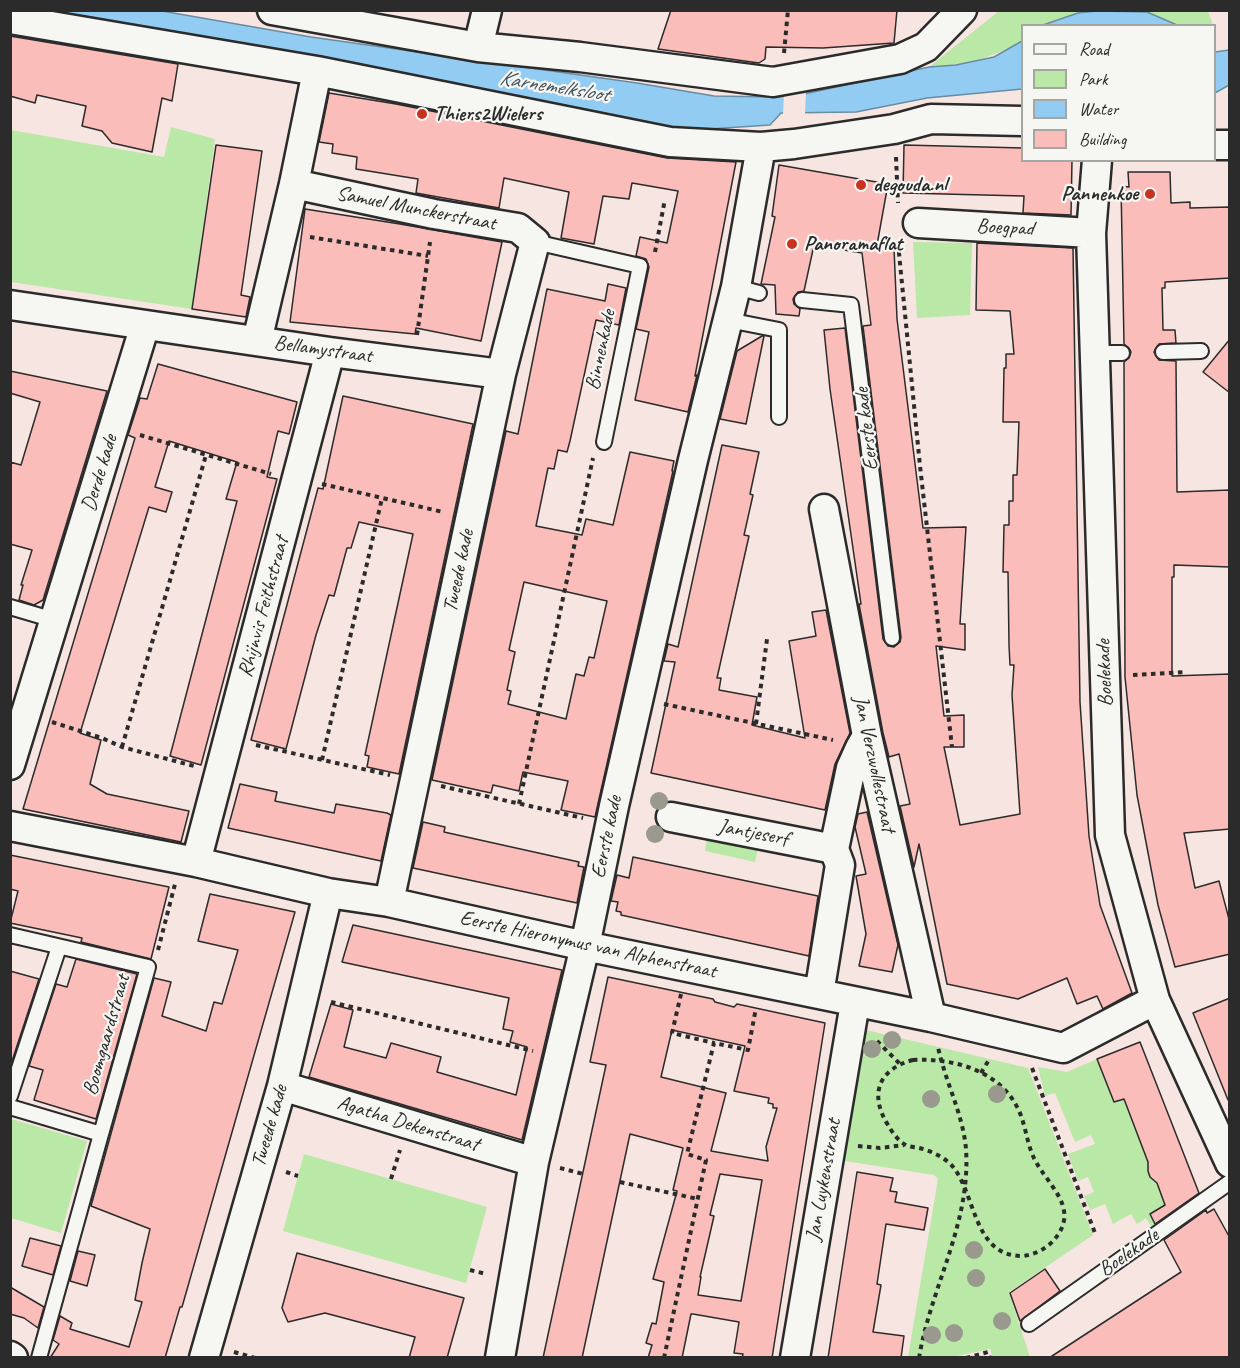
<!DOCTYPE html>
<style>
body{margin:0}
#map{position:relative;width:1240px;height:1368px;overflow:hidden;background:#f7e5e1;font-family:Caveat,sans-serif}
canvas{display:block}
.frame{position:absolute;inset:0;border:12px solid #2b2b2b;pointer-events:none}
.legend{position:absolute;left:1021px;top:24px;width:195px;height:138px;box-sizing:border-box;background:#f6f6f2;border:2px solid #a5a5a2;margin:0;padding:8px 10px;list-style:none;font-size:18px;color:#2b2b2b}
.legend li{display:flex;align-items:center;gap:12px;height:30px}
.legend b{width:30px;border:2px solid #a5a5a2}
</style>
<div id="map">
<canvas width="1240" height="1368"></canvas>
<div class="frame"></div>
<ul class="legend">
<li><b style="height:8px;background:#f6f6f2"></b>Road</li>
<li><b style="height:16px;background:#b9e8a7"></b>Park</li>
<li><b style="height:16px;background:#93ccf2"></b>Water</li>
<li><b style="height:16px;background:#fabdba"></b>Building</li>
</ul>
</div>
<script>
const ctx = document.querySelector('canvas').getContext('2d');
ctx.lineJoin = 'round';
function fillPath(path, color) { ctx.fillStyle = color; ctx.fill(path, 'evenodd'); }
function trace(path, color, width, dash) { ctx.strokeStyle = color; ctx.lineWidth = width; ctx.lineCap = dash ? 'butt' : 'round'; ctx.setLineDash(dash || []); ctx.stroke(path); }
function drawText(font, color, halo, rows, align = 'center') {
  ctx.font = font + ' Caveat,sans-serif'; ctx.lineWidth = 4.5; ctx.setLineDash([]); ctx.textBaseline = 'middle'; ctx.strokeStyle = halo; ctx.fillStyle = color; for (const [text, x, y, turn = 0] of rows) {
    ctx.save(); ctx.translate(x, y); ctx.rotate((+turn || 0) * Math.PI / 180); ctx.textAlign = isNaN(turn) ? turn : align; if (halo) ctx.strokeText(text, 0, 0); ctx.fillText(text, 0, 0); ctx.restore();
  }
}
fillPath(new Path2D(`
 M999 11H1097L1078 13 1043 25 1022 26V41C988 59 968 65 929 67Z
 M1139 11H1208L1213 25H1177Z
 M171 127 215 139 192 309 11 282V130L164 157Z
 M913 242 972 243 970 315 917 318Z
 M707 837 758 849 755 862 705 851Z
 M866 1030 1028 1068 1093 1235 1009 1292 1030 1357H993L990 1349 952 1357H908L938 1179 934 1175 845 1161Z
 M1097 1059 1114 1102 1124 1099 1150 1164 1148 1171 1150 1177 1156 1181 1166 1204 1199 1192 1200 1195 1152 1228 1146 1218 1137 1224 1131 1214 1113 1224 1105 1204 1090 1210 1084 1196 1094 1192 1088 1177 1078 1181 1068 1154 1095 1144 1091 1135 1075 1142 1055 1093 1045 1096 1038 1067 1067 1072Z
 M11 1119 87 1141 61 1233 11 1218Z
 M304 1154 487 1207 466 1283 283 1231Z`), '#b9e8a7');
const water = new Path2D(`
 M20 11H162L311 37 637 83 714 96 774 97 804 94 929 67 956 65 994 57 1022 41V89L927 98 856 112 781 113 770 125 694 130 672 128 319 61Z
 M1097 11 1147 12 1177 25H1043L1078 13Z
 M1229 50V85L1215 93V52Z`);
fillPath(water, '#93ccf2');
trace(water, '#698ca2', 1.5);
fillPath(new Path2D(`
 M806 91 805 115 783 114 784 93Z`), '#f7e5e1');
const building = new Path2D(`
 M671 10H897L894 43 823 48 766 47 765 59 759 63 658 49Z
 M10 36 178 64 172 101 162 98 152 152 112 143 102 131 82 126 86 106 37 95 35 103 10 96Z
 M329 93 396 104 667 158 736 162 695 376 697 375 688 412 635 400 649 332 636 329 649 267 646 259 636 256 640 237 667 243 678 191 632 183 629 199 603 196 594 244 561 238 569 192 504 178 499 208 416 193 418 179 356 169 357 157 332 153 333 144 319 142Z
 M216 145 262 151 241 295 250 297 246 317 192 309Z
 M904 145 1023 148V160H1072L1071 215 1023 213 1024 196 903 193Z
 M779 165 888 184 877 245 894 248 897 319 923 528 966 527 960 624H965V650L936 646 944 716 964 715V747H944L960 825 1020 814 1012 695 1014 665H1010L1009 645 1008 572H1003L1004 525H1009V501H1013V475H1017L1019 422H1003L1004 368H1006V354H1014L1010 311 976 310 977 243 1073 248 1080 702 1089 836 1100 905 1132 993 1103 1009 1097 996 1077 1004 1067 978 1018 999 947 984 919 844 914 867 900 806 910 804 899 754 889 757 883 733 859 604H861L830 389 824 330 845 328 883 639 888 646 894 647 900 642 901 637 863 326 871 325 862 253 814 245 804 291 798 292 793 299 794 304 800 309 799 316 776 314 775 285 761 284 775 217 772 216Z
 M1128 172H1170L1171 203 1190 202V208L1230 207V278L1165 282V288H1162L1163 330H1175L1176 343 1159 344 1154 352 1159 360 1176 361 1177 492 1230 490V567L1174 565V577H1172V676L1230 674V829L1184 833 1195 888 1219 881 1230 923V954L1175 967 1158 905 1137 795 1125 677 1124 362 1129 358 1131 352 1129 348 1124 344 1121 186 1129 187Z
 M305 209 400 224 502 242 481 341 416 328 415 334 290 322Z
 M608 284 626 288 619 325 596 320 570 441 567 452 558 450 554 469 548 468 536 526 582 535 586 519 613 525 630 452 674 461 672 471H673L595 817 561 810 568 781 523 772 519 791 493 785 491 793 432 780 506 431 518 434 547 289 605 301ZM524 582 607 601 594 658 589 657 584 676 576 674 566 719 508 704 511 691 507 690 515 652 509 650Z
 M762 336H764L746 424 720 419 737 351Z
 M1230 339V393L1203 372Z
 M158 364 297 402 289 434 278 431 267 477 277 479 201 765 170 756 237 501 226 499 237 462 169 441 155 487 172 492 166 512 149 507 80 733 101 740 90 784 107 794 189 811 181 842 23 809 135 438 128 435 140 398 147 399Z
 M10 371 107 391 43 600 34 605 19 600 23 585H21L32 550 10 544V462L21 465 40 402 10 393Z
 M343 396 473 424 399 774 367 767 369 756 365 755 413 534 359 522 351 548H347L334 596 329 595 316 635 286 749 251 740 318 488 323 489Z
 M722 445 759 452 750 494 753 495 744 535 749 536 717 678H721L719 690 757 697 752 725 805 738 789 641 816 636 812 612 826 610 850 733 835 764 825 810 651 773 675 662 664 661 668 644 678 647Z
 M240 784 277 792 275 801 334 813 336 804 387 813 391 815 381 861 228 828Z
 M867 812 898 945 892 972 859 966 866 934 856 876 866 874 855 827 858 814Z
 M423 822 445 827 444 832 579 862 578 866 584 867 577 903 413 868Z
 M10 855 169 887 151 959 81 942 82 938 10 923 18 891 10 889Z
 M633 857 818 896 809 956 621 915V912L616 911 618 902 611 901 617 875 629 878Z
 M210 894 295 912 182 1307H180L165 1358H50L59 1344 53 1340 60 1316 72 1323 70 1329 129 1347 142 1302 135 1300 142 1263 150 1229 91 1206 154 978 171 982 162 1016 206 1031 214 1002 222 1004 238 950 198 941Z
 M353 925 562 970 522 1140 309 1077 331 1004 353 1010 344 1047 386 1058 391 1043 441 1057 437 1072 516 1095 527 1047 510 1042 513 1031 503 1029 509 998 342 962Z
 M76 959 137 974 96 1119 34 1100 43 1070 29 1066 56 984 67 987Z
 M10 971 39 979 12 1061 10 1060Z
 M608 977 713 999 715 1002 734 1007 737 1004 825 1023 772 1358H742L743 1354 734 1353 739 1322 693 1314H691L682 1358H648L652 1345 646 1343 652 1323 656 1324 664 1282 653 1279 677 1191 673 1190 683 1148 630 1134 582 1358H543L606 1065 590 1062ZM672 1030 745 1046 734 1091 769 1098 768 1103 773 1104V1108H777L766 1147 768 1161 711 1151 726 1093 661 1077ZM720 1174 762 1180 741 1301 698 1295 701 1277H700L714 1216 710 1215Z
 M1230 998V1100H1228L1193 1013Z
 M1140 1042 1199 1193 1155 1224 1150 1214 1165 1205 1157 1183 1150 1177 1148 1171V1162L1124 1099 1114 1102 1097 1059Z
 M857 1172 893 1178 890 1191 897 1192 895 1202 928 1208 924 1230 886 1224 877 1284 881 1285 873 1332 904 1336 901 1358H828Z
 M1214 1209 1230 1238V1358H1049L1181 1272 1164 1240 1206 1210 1207 1213Z
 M30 1238 61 1246 53 1275 22 1266Z
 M78 1251 95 1255 87 1286 70 1281Z
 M297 1253 464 1298 447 1358H409L415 1337 325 1313 288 1322 282 1308Z
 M1045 1269 1060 1291 1020 1321 1010 1293Z
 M10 1287 44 1307 38 1328 24 1318 10 1314Z`);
fillPath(building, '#fabdba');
trace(building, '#2b2b2b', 1.5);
const lane = new Path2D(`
 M535 242 640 266 604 442
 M736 287 759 293
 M802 300 851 305 892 638
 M728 320 779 330V417
 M1163 352 1201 351
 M1095 353H1122
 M10 607 54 620
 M10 935 148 967 101 1134 10 1107
 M10 1096 59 947
 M1029 1324 1230 1182
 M39 1358 101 1134`);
const street = new Path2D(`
 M272 10 478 47 580 57 773 82 900 59 926 47 962 10
 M10 19 317 71 670 142 761 147 794 144 894 129 931 119 1022 121
 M478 47 487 10
 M1214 145H1230
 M1097 160 1091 233 1110 835 1155 1000 1230 1163
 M294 184 434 214 518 228 535 242 501 374 389 902
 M918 223 1091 233
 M10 305 330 352 501 374
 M257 341 294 184 317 71
 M824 509 867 736 931 1017
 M10 765 145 325
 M671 817 834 849
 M10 826 196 862 328 893 389 902 585 946 931 1017 1063 1048 1155 1000
 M196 862 330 352
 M819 994 840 865 834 849 851 768 860 748 867 736
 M282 1086 534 1162
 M10 1356 13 1358
 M204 1358 282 1086 328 893
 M500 1358 534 1162 585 946 614 806 693 460 736 287 761 147
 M795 1358 855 1003`);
trace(lane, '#2b2b2b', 18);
trace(street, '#2b2b2b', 33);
trace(new Path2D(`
 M784 53 788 10
 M896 157 898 203
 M310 237 428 256
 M898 243 920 466 952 747
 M655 252 665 199
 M417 335 430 242
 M140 435 271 474
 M322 484 443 512
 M1133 675 1186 672
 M664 704 833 740
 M52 722 102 738 122 747 194 766
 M756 724 767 639
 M256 745 390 775
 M122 747 206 455
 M322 760 382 498
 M441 786 583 818
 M519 804 593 458
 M158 950 175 884
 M681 994 672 1033 714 1043
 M331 1002 533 1051
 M877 1041 900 1064
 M913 1060C951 1058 996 1069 1016 1105 1025 1120 1026 1140 1033 1156 1046 1185 1082 1207 1054 1240 1046 1249 1034 1255 1022 1256 974 1256 976 1197 954 1168 946 1158 932 1151 919 1148 915 1147 910 1147 906 1145 899 1142 892 1132 888 1125 869 1095 878 1069 913 1060Z
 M1032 1068 1095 1233
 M981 1073 990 1058
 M858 1146 880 1148 904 1145
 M560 1168 583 1174
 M286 1172 298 1176
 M391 1179 400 1150
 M620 1182 698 1199
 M470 1270 486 1274
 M234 1352 255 1358
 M664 1358 706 1160 687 1154 714 1043 748 1050 756 1008
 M919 1358C931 1286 971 1224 966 1149 963 1114 945 1081 938 1047
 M966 1358 988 1352 990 1358`), '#2b2b2b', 4, [4.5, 4.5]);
trace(lane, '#f6f6f2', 14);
trace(street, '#f6f6f2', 28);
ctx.fillStyle = '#9a998e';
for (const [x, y] of [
 [659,801],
 [655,834],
 [892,1040],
 [872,1049],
 [997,1094],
 [931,1099],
 [974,1250],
 [976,1278],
 [1002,1321],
 [954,1333],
 [932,1335]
]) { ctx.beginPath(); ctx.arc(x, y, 9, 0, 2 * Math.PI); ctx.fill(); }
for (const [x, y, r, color] of [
 [422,114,6,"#c8321e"],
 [861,185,6,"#c8321e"],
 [1150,194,6,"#c8321e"],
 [792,244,6,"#c8321e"]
]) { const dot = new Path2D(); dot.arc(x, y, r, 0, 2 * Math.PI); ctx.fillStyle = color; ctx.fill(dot); trace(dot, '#f6f6f2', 2); }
drawText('bold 21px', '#2b2b2b', '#f6f6f2', [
 ["Thiers2Wielers",434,114],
 ["degouda.nl",873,185],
 ["Pannenkoe",1138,194,"right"],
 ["Panoramaflat",804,244]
], 'left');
drawText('21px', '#2b2b2b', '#f6f6f2', [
 ["Samuel Munckerstraat",416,209,11],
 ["Boegpad",1005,228,3],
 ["Bellamystraat",323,350,8],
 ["Binnenkade",601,350,-78],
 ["Eerste kade",867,429,-97],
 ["Derde kade",100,473,-73],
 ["Tweede kade",459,571,-78],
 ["Rhijnvis Feithstraat",264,607,-75],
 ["Boelekade",1105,673,-92],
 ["Jan Verzwollestraat",874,764,78],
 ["Jantjeserf",753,833,11],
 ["Eerste kade",607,837,-78],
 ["Eerste Hieronymus van Alphenstraat",588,945,12],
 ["Boomgaardstraat",107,1035,-74],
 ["Agatha Dekenstraat",408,1124,17],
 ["Tweede kade",270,1126,-74],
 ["Jan Luykenstraat",824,1180,-80],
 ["Boelekade",1129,1253,-35]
]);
drawText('italic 22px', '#45535d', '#f6f6f2', [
 ["Karnemelksloot",554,87,9]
]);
</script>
